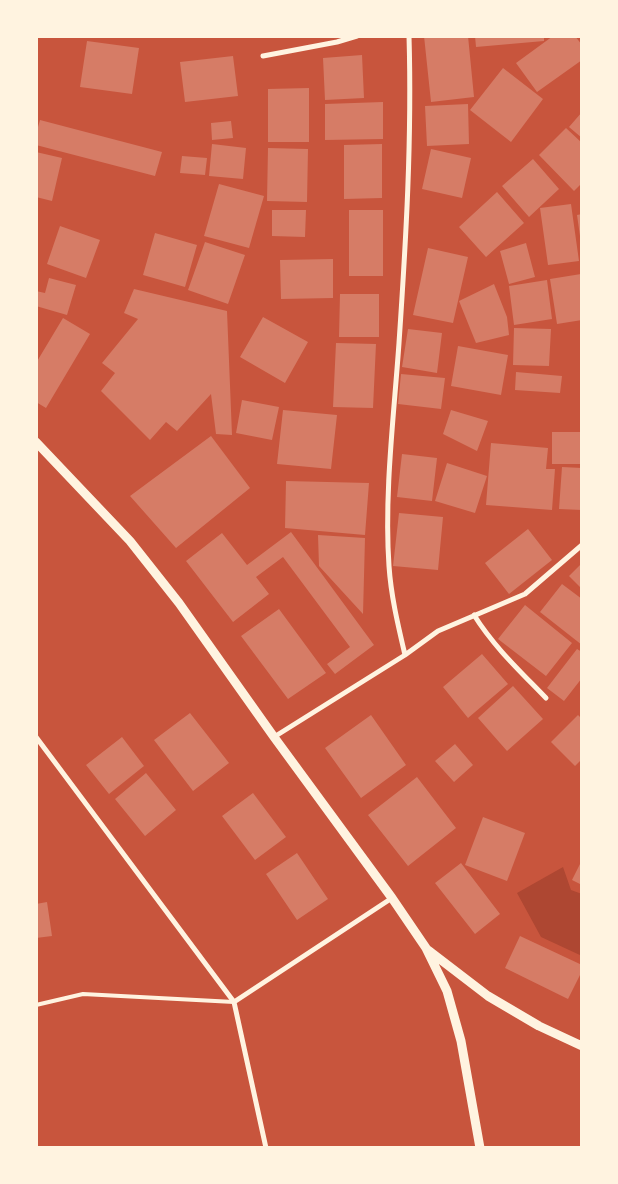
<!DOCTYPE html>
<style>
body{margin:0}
#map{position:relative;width:618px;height:1184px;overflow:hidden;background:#c8553d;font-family:"Exo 2",sans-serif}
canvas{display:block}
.frame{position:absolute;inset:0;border:38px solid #fff3e0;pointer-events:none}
</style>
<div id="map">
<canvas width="618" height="1184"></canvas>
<div class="frame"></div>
</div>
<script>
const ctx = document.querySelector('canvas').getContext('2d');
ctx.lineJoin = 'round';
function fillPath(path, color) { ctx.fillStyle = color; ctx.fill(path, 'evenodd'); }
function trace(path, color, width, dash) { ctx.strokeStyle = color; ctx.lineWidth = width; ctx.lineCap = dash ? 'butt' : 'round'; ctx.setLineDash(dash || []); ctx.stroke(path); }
fillPath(new Path2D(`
 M563 867 571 890 582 894V956L541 937 517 893Z`), '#ae4732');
fillPath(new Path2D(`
 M424 36H468L474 97 431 102Z
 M475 36H544V41L476 47Z
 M553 36H575L582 45V60L537 92 516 63Z
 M87 41 139 48 132 94 80 87Z
 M362 55 364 98 325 100 323 58Z
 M233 56 238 96 185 102 180 62Z
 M503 68 543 99 511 142 470 110Z
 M309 88V142H268V89Z
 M383 102V139L325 140V104Z
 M468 104 469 144 427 146 425 106Z
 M582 112V138L569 127Z
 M40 120 162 152 155 176 36 145V134Z
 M231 121 233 138 212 140 211 123Z
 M566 128 582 143V183L574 191 539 155Z
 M212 144 246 148 243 179 209 176Z
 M382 144V198L344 199V145Z
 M268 148 308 149 307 202 267 201Z
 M431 149 471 158 462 198 422 189Z
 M36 152 62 158 52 201 36 197Z
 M182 156 207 158 205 175 180 173Z
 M533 159 559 189 529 217 502 186Z
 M219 184 264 196 249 248 204 236Z
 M497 192 524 223 486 257 459 227Z
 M571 204 579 261 548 265 540 208Z
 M272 210H306L305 237 272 236Z
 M349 210H383V276H349Z
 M582 214V243H581L577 215Z
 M60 226 100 240 86 278 47 264Z
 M155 233 197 245 185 287 143 275Z
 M205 242 245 255 228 304 188 290Z
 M526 243 535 277 509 284 500 251Z
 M428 248 468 257 453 323 413 315Z
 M333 259V298L281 299 280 260Z
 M581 274 582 320 557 324 550 279Z
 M49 278 76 285 67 315 36 306V291L45 293Z
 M547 280 552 319 514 325 509 286Z
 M494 284 507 317 509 335 476 343 459 301Z
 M134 289 227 311 232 435 216 434 211 394 177 431 166 422 150 440 101 391 115 373 102 363 138 319 124 313Z
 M340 294H379V337H339Z
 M263 317 308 342 285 383 240 357Z
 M63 318 90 334 46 408 36 402V363Z
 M514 328 551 329 549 366 513 365Z
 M408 329 442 333 437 373 402 367Z
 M336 343 376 344 373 408 333 407Z
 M458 346 508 355 501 395 451 386Z
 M516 372 562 376 560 393 515 390Z
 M401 374 445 378 441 409 398 404Z
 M242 400 279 407 272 440 236 433Z
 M283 410 337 415 331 469 277 464Z
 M451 410 488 421 477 451 443 434Z
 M552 432H582V464H552Z
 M211 436 250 488 176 548 130 496Z
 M491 443 548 448 546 469H555L552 510 486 505Z
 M402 454 437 458 432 501 397 497Z
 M447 463 487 476 475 513 435 501Z
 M562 467 582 468V510L559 509Z
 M286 481 369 483 365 535 285 528Z
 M399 513 443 517 438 570 393 566Z
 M528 529 552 560 509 594 485 563Z
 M291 532 374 645 335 674 327 664 350 647 283 557 256 577 269 594 233 622 186 561 222 533 247 565Z
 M318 535 365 538 363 614 319 566Z
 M582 563V589L569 576Z
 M562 584 582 599V645L540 612Z
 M525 605 572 643 546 676 498 639Z
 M279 609 326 673 288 699 241 636Z
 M577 649 582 652V678L564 701 547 688Z
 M482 654 508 684 468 718 443 687Z
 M513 686 543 719 507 751 478 718Z
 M190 713 229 763 193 791 154 740Z
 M371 715 406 765 361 798 325 748Z
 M578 715 582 719V759L575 766 551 742Z
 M122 737 144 766 109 794 86 765Z
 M455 744 473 765 454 782 435 761Z
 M146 773 176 810 145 836 115 799Z
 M417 777 456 828 408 866 368 815Z
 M253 793 286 837 255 860 222 816Z
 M483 817 525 833 507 881 465 865Z
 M297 853 328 899 297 920 266 874Z
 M582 860V885L572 880Z
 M461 863 500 914 475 934 435 883Z
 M47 902 52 936 36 938V904Z
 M520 936 582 965V971L568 999 505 968Z`), '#d67c66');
trace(new Path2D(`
 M36 1005 83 994 234 1002`), '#fff3e0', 4);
trace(new Path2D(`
 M263 56 337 42 357 36
 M474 615C494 647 520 671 546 698
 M405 655 438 631 525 594 582 545
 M36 737 234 1002 266 1148
 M274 737 405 655C398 625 391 596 389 566 384 494 394 415 399 343 406 240 412 139 409 36
 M234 1002 392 898`), '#fff3e0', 5);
trace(new Path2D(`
 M36 442 130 541 179 603 274 737 392 898 426 948 447 991 461 1041 480 1148
 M428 950 488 996 539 1026 582 1046`), '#fff3e0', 9);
</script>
